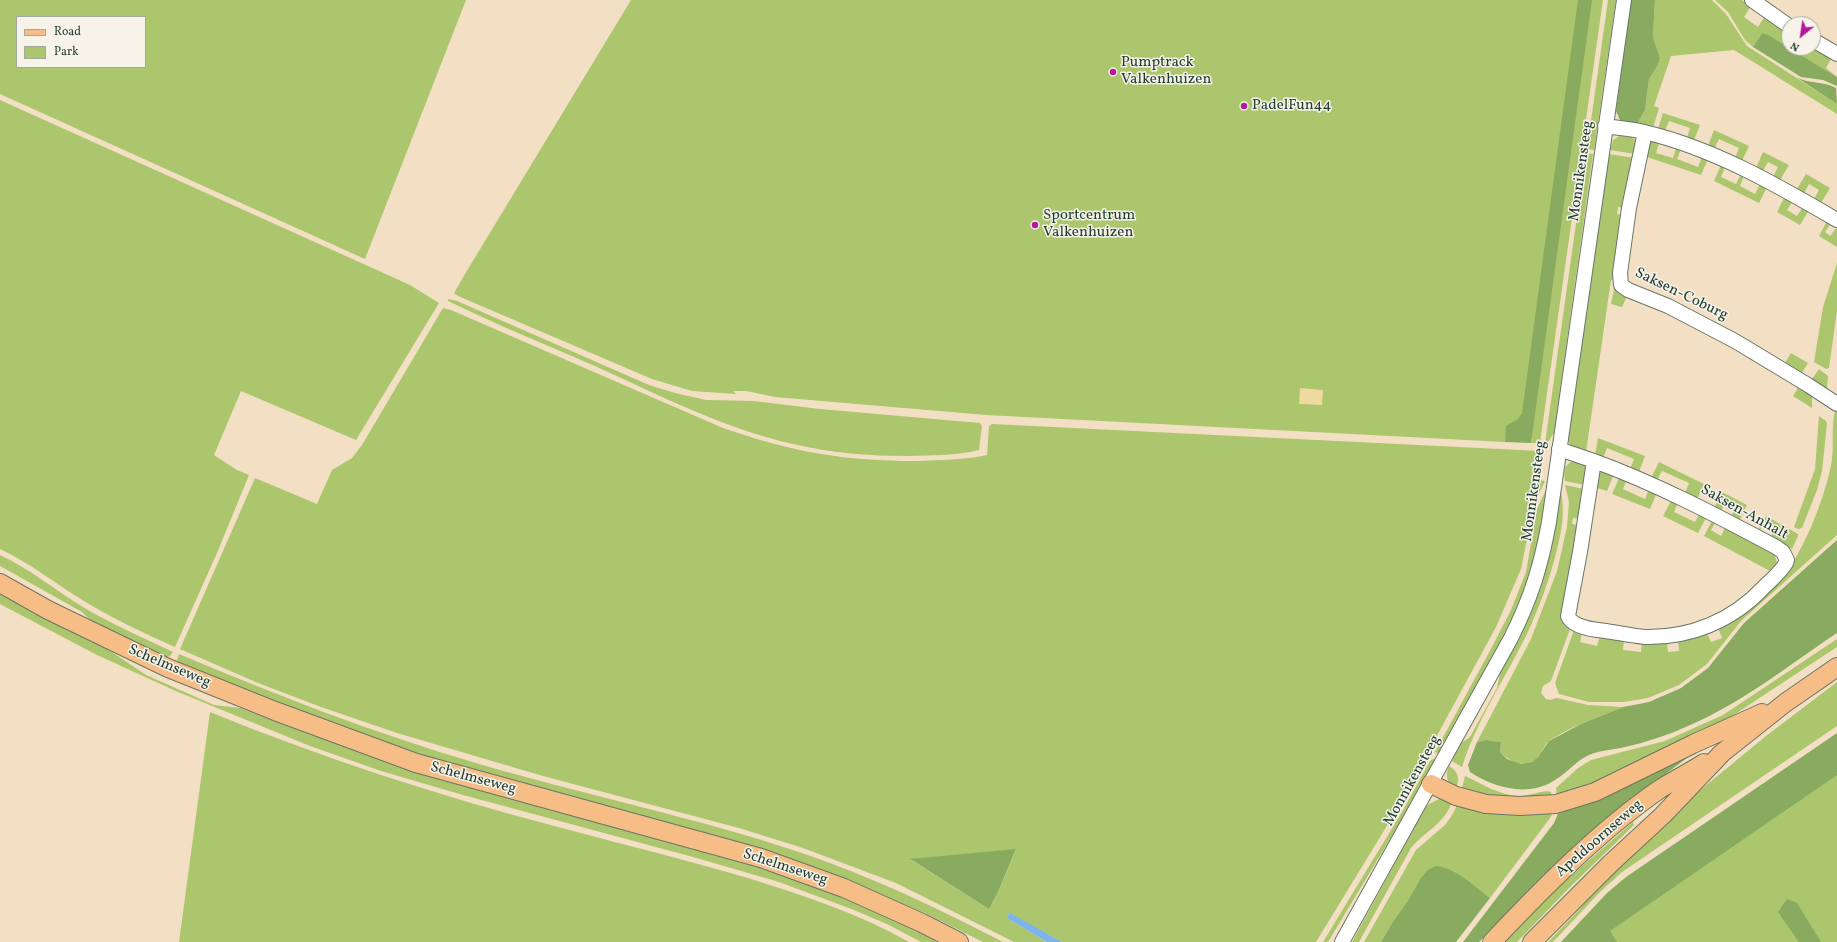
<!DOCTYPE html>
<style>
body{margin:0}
#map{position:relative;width:1837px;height:942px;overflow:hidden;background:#f3e0c4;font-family:Vollkorn,serif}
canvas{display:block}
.legend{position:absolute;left:16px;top:16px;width:130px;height:52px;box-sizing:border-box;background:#f7f3e8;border:1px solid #a1aaa0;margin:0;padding:5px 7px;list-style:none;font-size:12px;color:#1f3d34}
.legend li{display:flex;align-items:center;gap:8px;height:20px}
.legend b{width:20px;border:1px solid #a1aaa0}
.north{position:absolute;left:1781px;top:16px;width:40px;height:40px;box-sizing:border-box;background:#f7f3e8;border:1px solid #a1aaa0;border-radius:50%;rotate:210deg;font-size:11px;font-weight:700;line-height:16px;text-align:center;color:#1f3d34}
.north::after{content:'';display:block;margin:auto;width:14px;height:18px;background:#b5179e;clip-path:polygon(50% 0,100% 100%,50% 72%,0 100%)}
</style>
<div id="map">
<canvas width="1837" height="942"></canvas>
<ul class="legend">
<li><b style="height:5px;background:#f6be86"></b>Road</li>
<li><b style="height:11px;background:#abc66c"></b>Park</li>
</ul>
<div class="north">N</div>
</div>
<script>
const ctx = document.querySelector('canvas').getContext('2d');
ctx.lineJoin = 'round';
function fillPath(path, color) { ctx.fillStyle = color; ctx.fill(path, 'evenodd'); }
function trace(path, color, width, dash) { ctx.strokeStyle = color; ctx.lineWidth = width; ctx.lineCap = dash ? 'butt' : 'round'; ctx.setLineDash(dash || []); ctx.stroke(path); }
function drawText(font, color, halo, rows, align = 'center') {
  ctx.font = font + ' Vollkorn,serif'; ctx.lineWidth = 3; ctx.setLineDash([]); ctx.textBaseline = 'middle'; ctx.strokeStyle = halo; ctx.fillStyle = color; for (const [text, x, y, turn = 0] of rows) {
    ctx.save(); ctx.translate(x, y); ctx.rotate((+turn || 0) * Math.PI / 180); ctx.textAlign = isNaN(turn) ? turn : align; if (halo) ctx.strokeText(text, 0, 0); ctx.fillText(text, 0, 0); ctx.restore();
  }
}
fillPath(new Path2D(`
 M0 0H466L365 259 0 94ZM17 17H145V67H17Z
 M631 0H1603L1540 443H1531L1532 439 1506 437 1505 442 986 415 775 397 746 391H733L736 394 692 391 652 379 458 296 454 293 465 274Z
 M1608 0H1616L1594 150 1587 149Z
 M1655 0H1712L1726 14 1747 46 1837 104V114L1734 50 1671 56 1654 106 1659 108 1653 128 1637 124 1645 110 1649 79 1658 65 1660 58 1653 37Z
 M1715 0H1742L1751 6 1744 17 1758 27 1765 16 1789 31V35L1784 43 1789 48 1762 33 1753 47 1745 40 1728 12Z
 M1789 48 1799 53 1802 48H1813L1832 57 1826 68 1837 77Z
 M0 100 410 285 439 303 356 440 241 391 214 455 237 470 249 475 217 553 175 647C144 633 113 619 84 601 56 584 30 563 0 549Z
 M1663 113 1700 125 1694 140 1687 138 1690 128 1669 121 1665 131 1658 129Z
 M1714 130 1749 146 1742 161 1735 158 1739 148 1719 139 1714 149 1708 146Z
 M1621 135C1636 136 1638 141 1635 154L1610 150 1613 140Z
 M1653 141 1659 143 1656 153 1673 158 1676 148 1681 149 1677 159 1698 167 1702 157 1708 159 1701 175 1644 156 1648 144Z
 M1763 152 1789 165 1780 180 1773 177 1778 167 1768 162 1763 171 1756 168Z
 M1586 153 1593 154 1554 433 1548 442 1545 443Z
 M1609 154 1634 158 1624 208 1618 207 1617 214 1623 215 1615 279 1611 280 1586 452 1571 446 1568 441Z
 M1721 165 1725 167 1721 177 1736 184 1741 174 1744 176 1740 186 1755 194 1760 184 1767 187 1759 203 1714 181Z
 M1806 174 1830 188 1821 203 1814 199 1819 190 1809 184 1804 193 1797 189Z
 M1785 196 1793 201 1787 210 1797 216 1803 207 1809 210 1800 225 1777 212Z
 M1827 221 1831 223 1825 232 1830 236 1837 227V247L1819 236Z
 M1837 263V311L1829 368 1826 369 1814 362 1823 307Z
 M1615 284 1627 296 1622 307 1611 304Z
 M448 299 457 301 649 385 675 393 706 400 754 401 820 409 980 423 982 426 979 450C956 456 931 455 907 456 869 456 831 453 793 444 725 429 661 396 597 367 547 345 497 325 448 301Z
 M443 308 451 310 723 428C792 452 844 461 917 461 940 460 964 460 987 455L989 426 992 424 1540 451 1534 479 1545 481 1534 504 1521 569 1496 627 1396 811 1316 942H1062L1009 913 1007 918 1047 942H1014L896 883 803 848 739 828 543 776 397 733 321 707 258 683 180 649 255 478 317 504 332 470 352 458 362 445ZM1016 850 998 892 989 909 911 860Z
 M1791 353 1808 363 1802 373 1785 363Z
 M1819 369 1828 376 1827 389 1812 379Z
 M1799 386 1812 395V408L1793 396Z
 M1835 411 1837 412V535L1741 621 1707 664 1679 685 1648 698 1624 702H1589L1559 694 1555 683 1574 630 1582 632 1580 642 1597 646 1600 636 1624 639 1623 650 1641 652 1642 642H1667L1668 652 1679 651 1678 641 1707 633 1711 642 1722 638 1718 628 1788 569C1806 546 1828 489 1832 459 1834 444 1831 426 1835 411Z
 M1819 416 1826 421 1827 424 1822 471 1817 490 1802 528 1798 529 1794 527 1815 469Z
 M1598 438 1645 456 1639 472 1630 469 1634 459 1607 448 1603 458 1595 455Z
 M1573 461 1585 464 1586 467 1585 485 1565 481C1564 472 1563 465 1573 461Z
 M1659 462 1704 484 1697 499 1685 493 1689 483 1662 471 1657 480 1651 478Z
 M1603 471 1614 474 1607 491 1594 487 1598 474Z
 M1620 476 1627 479 1623 489 1645 499 1649 489 1657 492 1650 509 1612 494Z
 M1565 485 1584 489 1580 519 1573 518 1572 524 1579 525 1562 621 1564 625 1570 629 1551 681 1543 686 1541 693 1546 699 1550 700 1557 698 1588 705 1623 707C1599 717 1572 726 1550 740 1543 745 1541 757 1533 761 1521 768 1508 760 1500 752L1501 742 1486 740 1477 742 1531 639 1557 571 1567 527 1569 502Z
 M1546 490C1542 516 1541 543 1533 568 1512 633 1472 694 1439 754L1435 752 1492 647 1511 610 1526 572 1537 509Z
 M1561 492C1565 512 1562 530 1557 549 1550 579 1539 608 1526 636 1504 680 1477 720 1462 767L1452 761 1461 743 1470 737 1497 688 1500 674 1533 608 1546 568Z
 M1722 492 1747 505 1739 521 1731 517 1736 507 1726 502 1721 511 1714 508Z
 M1672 499 1678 502 1674 512 1695 522 1700 513 1707 516 1698 533 1663 516Z
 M1766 516 1798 534V536L1792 549 1770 538 1775 528 1765 522 1760 531 1758 530Z
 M1713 519 1716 521 1711 530 1721 536 1726 526 1774 553 1777 563 1772 572 1704 536Z
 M0 555C30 569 55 590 83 607 111 624 142 637 173 652L170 656 163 658 95 625 82 612 0 566Z
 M0 592 109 650 146 675 214 705 240 708C345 749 451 783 560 812 647 835 736 855 820 887 860 902 899 921 937 942H921L889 925 854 910 779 882 693 857 463 795 381 771 310 746 178 692 97 655 0 604Z
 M1837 639V647L1726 720 1633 768 1557 798 1556 788 1578 768 1591 760 1665 741 1723 715Z
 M179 654C276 695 374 733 476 763 584 795 695 817 802 853 872 877 938 908 1003 942H983L927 914 828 873 373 741 179 664 177 660Z
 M1837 682V726L1622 872 1600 892 1553 942H1548L1578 911 1617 866 1693 796 1766 736Z
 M210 712C323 758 439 796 558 827 622 844 687 860 751 879 805 896 860 914 909 942H179Z
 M1433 759H1436L1405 814 1328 942H1323L1402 812 1430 761Z
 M1449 766C1460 773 1459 778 1456 790 1448 783 1444 777 1449 766Z
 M1837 771V942H1588Z
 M1465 776C1482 784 1499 795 1518 796 1527 797 1545 789 1551 792L1552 798 1520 802 1461 792Z
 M1439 799 1452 801C1446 823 1425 831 1411 848L1359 942H1352L1425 808 1429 804Z
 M1458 802 1554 811 1550 818 1490 898 1458 875 1409 899 1392 923 1381 942H1364L1416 850 1446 824 1454 812Z
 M1633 822 1634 825 1570 887 1517 942H1504L1565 881Z`), '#abc66c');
fillPath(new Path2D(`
 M1578 0H1592L1531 443 1505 442 1506 426 1518 419 1522 413Z
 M1631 0H1655L1653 37 1660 58 1658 65 1649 79 1645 110 1637 124 1620 120 1616 111Z
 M1762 33 1768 35 1837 77V86L1823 80 1801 77 1753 47Z
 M1796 77C1809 84 1823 81 1836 88L1837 104Z
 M1837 540V633C1789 665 1742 703 1688 726 1668 735 1647 742 1625 747 1613 750 1601 750 1589 755 1577 760 1569 771 1558 778 1531 798 1496 789 1470 772L1468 765 1477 742 1486 740 1501 742 1500 752 1507 759 1521 764 1532 762 1538 757 1549 741 1581 724 1623 707 1649 702 1681 688 1708 668 1744 623Z
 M1837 733V775L1610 931 1617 942H1561L1607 893 1626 877Z
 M1699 749 1631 800 1479 942H1463L1554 823 1560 809Z
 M1016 849 998 892 989 909 910 859Z
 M1436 866C1456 868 1474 886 1490 898L1456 942H1381L1392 923 1409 899 1421 878 1428 870Z
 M1787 899 1797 903 1821 942H1799L1778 912Z`), '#88ab60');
fillPath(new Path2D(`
 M1300 388 1323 390 1322 405 1299 404Z`), '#eeda9e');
fillPath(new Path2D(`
 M1009 913 1012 914 1062 942H1047L1007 918Z`), '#7db4ec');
const minor = new Path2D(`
 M1752 0 1789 26
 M1813 40 1837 54
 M1605 126C1618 128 1632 129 1644 132 1713 148 1777 185 1837 220
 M1645 132 1629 208 1620 273 1621 285 1628 290 1668 306 1735 341 1808 385 1837 404
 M1559 449 1594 461 1580 552 1568 616C1572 627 1594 630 1606 631 1619 633 1632 636 1645 637 1690 638 1732 621 1763 588 1771 580 1780 573 1786 563L1787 560 1783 552 1776 547C1716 515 1657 484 1594 461
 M1342 942 1511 638C1531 598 1541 566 1549 522L1624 0`);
const major = new Path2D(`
 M0 583 48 610 168 668 275 711 416 763 761 858 844 888 922 923 959 942
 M1431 784 1456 796 1486 804 1520 806 1556 804 1595 792 1693 744 1762 713
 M1492 942C1542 889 1599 831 1660 789 1674 780 1690 772 1704 763
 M1532 942 1610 864 1663 815 1722 753 1785 703 1837 667`);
trace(minor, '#697666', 16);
trace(major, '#697666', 20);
trace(minor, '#fff', 14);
trace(major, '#f6be86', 18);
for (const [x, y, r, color] of [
 [1113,72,4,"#b5179e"],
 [1244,106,4,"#b5179e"],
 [1035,225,4,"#b5179e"]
]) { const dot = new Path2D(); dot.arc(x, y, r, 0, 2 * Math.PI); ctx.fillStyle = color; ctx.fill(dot); trace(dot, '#f7f3e8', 1.5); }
drawText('15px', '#1f3d34', '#f7f3e8', [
 ["Pumptrack",1121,63],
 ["Valkenhuizen",1121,80],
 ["PadelFun44",1252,106],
 ["Sportcentrum",1043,216],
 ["Valkenhuizen",1043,233]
], 'left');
drawText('15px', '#1f3d34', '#f7f3e8', [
 ["Monnikensteeg",1582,171,-82],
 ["Saksen-Coburg",1681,295,26],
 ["Monnikensteeg",1535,491,-82],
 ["Saksen-Anhalt",1744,513,29],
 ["Schelmseweg",169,667,23],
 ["Schelmseweg",473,779,15],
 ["Monnikensteeg",1413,781,-61],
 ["Apeldoornseweg",1600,839,-41],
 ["Schelmseweg",785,868,18]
]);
</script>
